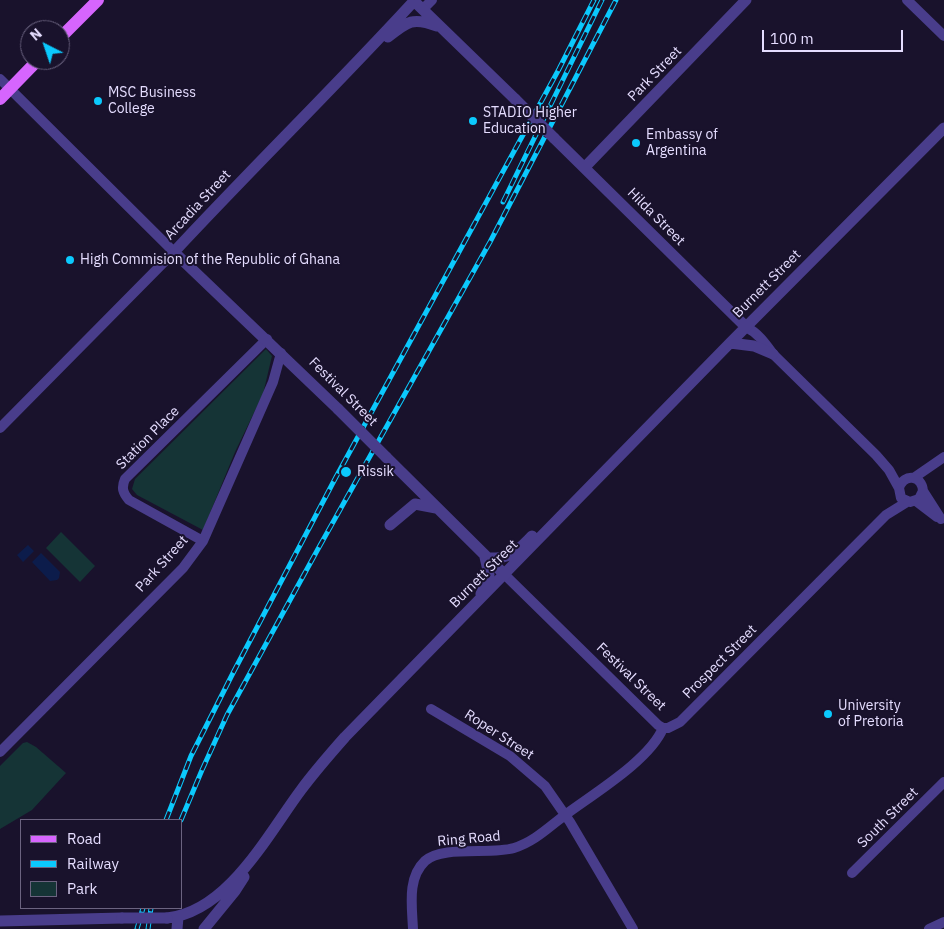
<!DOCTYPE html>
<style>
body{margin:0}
#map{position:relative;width:944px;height:929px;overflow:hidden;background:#19122c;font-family:"IBM Plex Sans",sans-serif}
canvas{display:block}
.legend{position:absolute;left:20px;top:819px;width:162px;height:90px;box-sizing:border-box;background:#19122c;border:1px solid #6b6380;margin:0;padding:6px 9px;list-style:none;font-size:15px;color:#e5ddff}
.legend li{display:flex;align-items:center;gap:10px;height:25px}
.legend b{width:25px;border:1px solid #6b6380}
.north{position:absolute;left:20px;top:20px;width:50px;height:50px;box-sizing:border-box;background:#19122c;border:1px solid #6b6380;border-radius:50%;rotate:319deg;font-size:14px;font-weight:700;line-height:20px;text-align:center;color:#e5ddff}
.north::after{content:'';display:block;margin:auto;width:18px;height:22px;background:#0bc9fd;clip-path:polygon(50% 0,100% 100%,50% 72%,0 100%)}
.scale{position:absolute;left:762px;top:30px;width:141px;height:22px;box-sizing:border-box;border:2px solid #e5ddff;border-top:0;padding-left:6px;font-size:15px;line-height:18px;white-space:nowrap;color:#e5ddff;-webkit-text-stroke:4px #19122c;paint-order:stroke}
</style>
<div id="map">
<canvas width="944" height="929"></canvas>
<ul class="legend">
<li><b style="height:6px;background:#d665fe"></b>Road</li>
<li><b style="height:6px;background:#0bc9fd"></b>Railway</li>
<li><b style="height:14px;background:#153436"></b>Park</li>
</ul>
<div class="north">N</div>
<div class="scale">100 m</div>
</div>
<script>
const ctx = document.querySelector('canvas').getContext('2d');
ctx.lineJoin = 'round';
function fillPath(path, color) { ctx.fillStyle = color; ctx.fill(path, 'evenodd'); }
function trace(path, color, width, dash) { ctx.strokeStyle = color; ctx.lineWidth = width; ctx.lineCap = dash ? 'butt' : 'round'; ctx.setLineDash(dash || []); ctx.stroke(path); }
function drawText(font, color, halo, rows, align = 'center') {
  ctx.font = font + ' "IBM Plex Sans",sans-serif'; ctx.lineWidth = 4; ctx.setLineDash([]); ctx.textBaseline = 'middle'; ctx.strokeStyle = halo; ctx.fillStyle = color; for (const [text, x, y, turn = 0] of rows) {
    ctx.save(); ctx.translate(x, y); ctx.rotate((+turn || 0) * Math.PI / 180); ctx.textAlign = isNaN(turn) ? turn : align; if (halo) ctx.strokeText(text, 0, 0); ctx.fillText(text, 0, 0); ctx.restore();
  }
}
fillPath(new Path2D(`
 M266 349 272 356 263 394 235 452 203 530 137 495 132 489 135 479Z
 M61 532 95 566 80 582 46 548Z
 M27 742 36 747 66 773 32 810 0 829V766L23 743Z`), '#153436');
fillPath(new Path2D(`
 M28 545 34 551 23 562 17 555Z
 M41 553 60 572 59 578 57 580 50 581 32 562Z`), '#0c1c4b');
trace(new Path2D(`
 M907 0 944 36
 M423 9 432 0
 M0 79 174 252 0 428
 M746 327C758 333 765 343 773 354L876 455 889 470 899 488
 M915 477 944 457
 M923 491 919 499 910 502 901 498 899 488C904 473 922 475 923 491L941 519
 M916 501 937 517
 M203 541 129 500C123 493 121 488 125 479L267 339
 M505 575 658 725 663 728
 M431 709 510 756 545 786 570 822 633 929
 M663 728H668L680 722 886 515 907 502
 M0 752 183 568 203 541 273 382 281 353
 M852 873 944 782
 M413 929C412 906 407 878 425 861 442 845 491 855 514 848 534 842 549 827 565 815 593 794 650 760 663 728
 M929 929 944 922`), '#493d8b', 10);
trace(new Path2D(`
 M388 37C408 21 413 17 437 26
 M554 138 746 327
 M585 167 746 0
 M730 343 754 346 773 354
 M338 409 174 252C253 167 336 86 414 1L515 99
 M386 457 505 575
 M390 525 415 504 436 508
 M487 558C511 559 516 552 532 536
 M481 594 489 575 485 557
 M167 918C228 912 268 834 301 790 315 771 330 754 345 737L730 343 944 128
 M0 921 122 918
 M177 929 178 917
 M204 929 235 891 244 877`), '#493d8b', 11);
trace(new Path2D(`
 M60 38 98 0
 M0 99 38 60`), '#d665fe', 12);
const rail = new Path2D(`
 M503 202 602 0
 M166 820 191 756 233 673 336 477 559 69 594 0
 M181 820 202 770 227 715 318 549 490 242 616 0
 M137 929 143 908
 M148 929 151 908`);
trace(rail, '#0bc9fd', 5);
trace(rail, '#19122c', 3, [9]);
trace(new Path2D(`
 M515 99 554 138
 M338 409 386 457
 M122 918H167`), '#493d8b', 11);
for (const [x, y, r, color] of [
 [98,101,5,"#0bc9fd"],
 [473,121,5,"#0bc9fd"],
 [636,143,5,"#0bc9fd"],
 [70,260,5,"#0bc9fd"],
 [346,472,6,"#0bc9fd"],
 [828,714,5,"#0bc9fd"]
]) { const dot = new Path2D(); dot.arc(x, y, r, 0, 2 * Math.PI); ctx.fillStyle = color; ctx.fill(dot); trace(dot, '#19122c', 2); }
drawText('14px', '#e5ddff', '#19122c', [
 ["Park Street",655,74,-46],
 ["Arcadia Street",198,205,-47],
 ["Hilda Street",656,217,45],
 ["Burnett Street",767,284,-45],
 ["Festival Street",343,392,45],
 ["Station Place",148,438,-45],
 ["Park Street",162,564,-48],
 ["Burnett Street",484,574,-45],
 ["Prospect Street",720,662,-45],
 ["Festival Street",631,677,44],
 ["Roper Street",499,735,33],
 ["South Street",888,818,-45],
 ["Ring Road",469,839,-5]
]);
drawText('14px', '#e5ddff', '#19122c', [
 ["MSC Business",108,93],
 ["College",108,109],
 ["STADIO Higher",483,113],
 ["Education",483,129],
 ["Embassy of",646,135],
 ["Argentina",646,151],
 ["High Commision of the Republic of Ghana",80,260],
 ["Rissik",357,472],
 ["University",838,706],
 ["of Pretoria",838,722]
], 'left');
</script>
